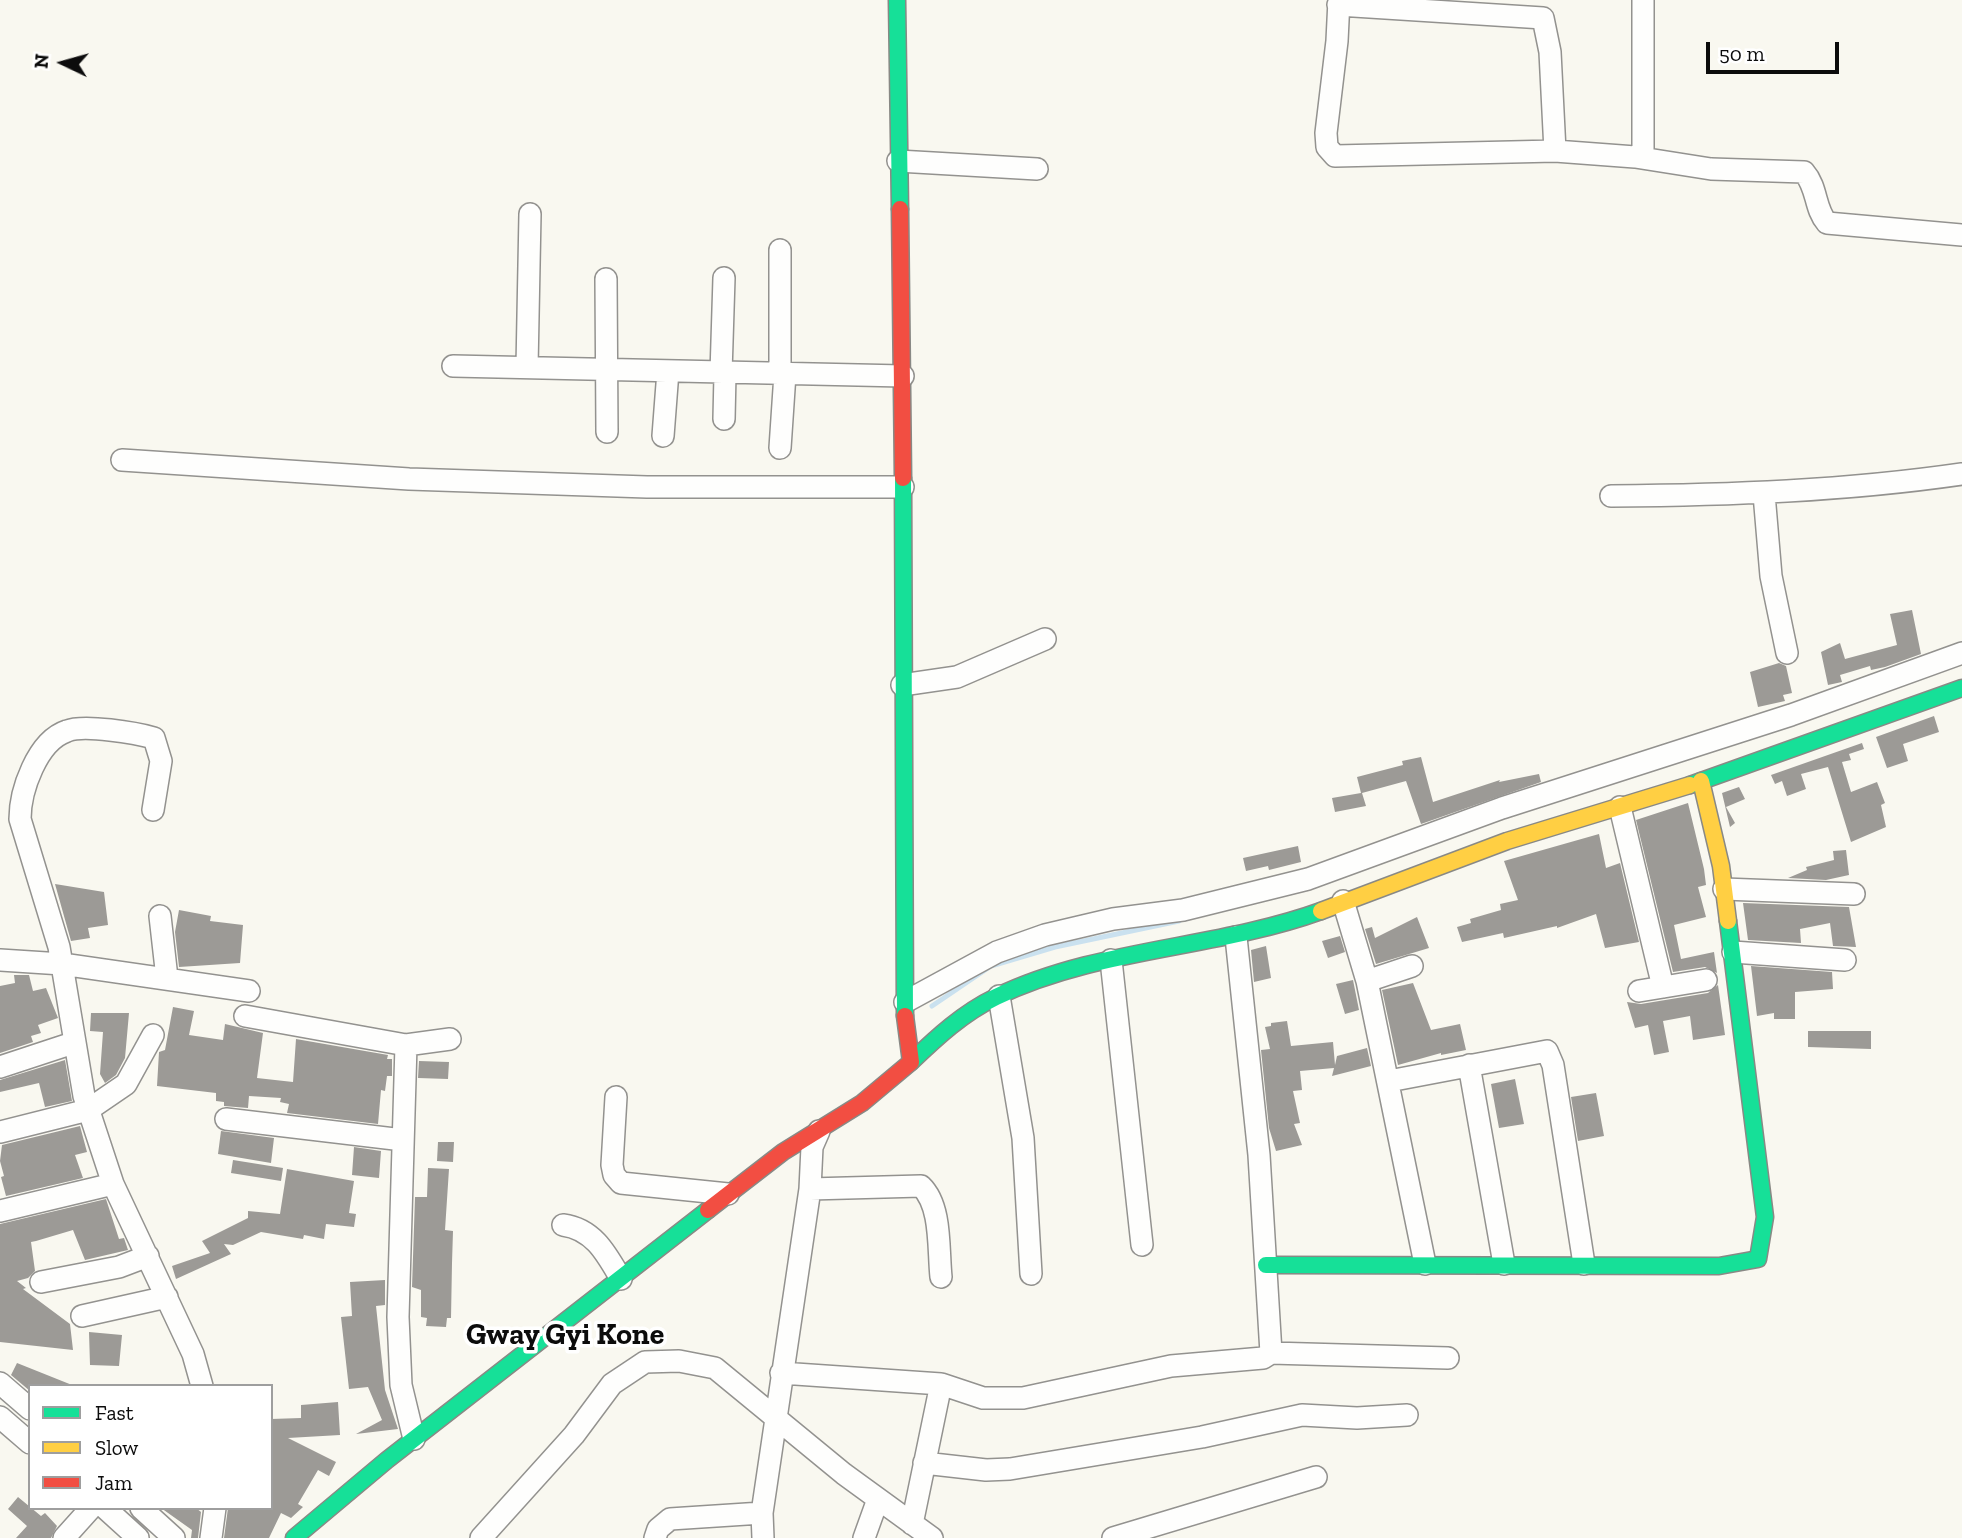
<!DOCTYPE html>
<style>
body{margin:0}
#map{position:relative;width:1962px;height:1538px;overflow:hidden;background:#f9f8f0;font-family:"Zilla Slab",serif}
canvas{display:block}
.legend{position:absolute;left:28px;top:1384px;width:245px;height:126px;box-sizing:border-box;background:#fff;border:2px solid #9e9e9e;margin:0;padding:9px 12px;list-style:none;font-size:21px;color:#0c0c0c}
.legend li{display:flex;align-items:center;gap:14px;height:35px}
.legend b{width:35px;border:2px solid #9e9e9e}
.north{position:absolute;left:28px;top:28px;width:70px;height:70px;-webkit-text-stroke:5px #fff;paint-order:stroke;rotate:275deg;font-size:19px;font-weight:700;line-height:28px;text-align:center;color:#0c0c0c}
.north::after{content:'';display:block;margin:auto;width:24px;height:32px;background:#0c0c0c;clip-path:polygon(50% 0,100% 100%,50% 72%,0 100%)}
.scale{position:absolute;left:1706px;top:42px;width:133px;height:32px;box-sizing:border-box;border:4px solid #0c0c0c;border-top:0;padding-left:9px;font-size:21px;line-height:24px;white-space:nowrap;color:#0c0c0c;-webkit-text-stroke:5px #fff;paint-order:stroke}
</style>
<div id="map">
<canvas width="1962" height="1538"></canvas>
<ul class="legend">
<li><b style="height:9px;background:#16e098"></b>Fast</li>
<li><b style="height:9px;background:#ffcf43"></b>Slow</li>
<li><b style="height:9px;background:#f24e42"></b>Jam</li>
</ul>
<div class="north">N</div>
<div class="scale">50 m</div>
</div>
<script>
const ctx = document.querySelector('canvas').getContext('2d');
ctx.lineJoin = 'round';
function trace(path, color, width, dash) { ctx.strokeStyle = color; ctx.lineWidth = width; ctx.lineCap = dash ? 'butt' : 'round'; ctx.setLineDash(dash || []); ctx.stroke(path); }
function fillPath(path, color) { ctx.fillStyle = color; ctx.fill(path, 'evenodd'); }
function drawText(font, color, halo, rows, align = 'center') {
  ctx.font = font + ' "Zilla Slab",serif'; ctx.lineWidth = 7; ctx.setLineDash([]); ctx.textBaseline = 'middle'; ctx.strokeStyle = halo; ctx.fillStyle = color; for (const [text, x, y, turn = 0] of rows) {
    ctx.save(); ctx.translate(x, y); ctx.rotate((+turn || 0) * Math.PI / 180); ctx.textAlign = isNaN(turn) ? turn : align; if (halo) ctx.strokeText(text, 0, 0); ctx.fillText(text, 0, 0); ctx.restore();
  }
}
trace(new Path2D(`
 M932 1006 991 966 1055 947 1179 921`), '#cae1ef', 5);
fillPath(new Path2D(`
 M1912 610 1921 654 1885 667 1871 670 1870 666 1840 675 1842 682 1828 685 1821 652 1840 643 1845 659 1897 645 1890 614Z
 M1779 663 1786 666 1792 693 1783 695 1785 701 1758 707 1750 672Z
 M1934 716 1939 732 1903 744 1908 761 1887 768 1876 737Z
 M1862 743 1864 749 1849 754 1851 760 1842 762 1851 792 1877 782 1885 803 1881 805 1886 827 1851 842 1828 767 1801 774 1806 789 1787 796 1782 781 1775 784 1771 775Z
 M1421 757 1433 802 1500 780 1499 782 1539 774 1541 782 1421 824 1406 781 1362 793 1366 806 1335 812 1332 798 1361 793 1357 777 1403 765 1402 761Z
 M1739 787 1745 799 1726 807 1735 823 1730 827 1722 793Z
 M1688 803 1704 869 1706 885 1698 887 1706 917 1674 925 1681 959 1714 952 1717 973 1705 967 1673 972 1636 820Z
 M1599 834 1606 868 1620 863 1639 942 1605 948 1596 914 1557 928V926L1504 938 1503 933 1462 942 1457 927 1471 923 1470 919 1501 910 1500 904 1518 900 1504 861Z
 M1298 846 1301 862 1269 870 1268 866 1246 871 1243 858Z
 M1846 850 1849 875 1826 880 1788 878 1807 870 1806 867 1834 860 1833 851Z
 M55 884 104 892 108 925 88 928 90 938 71 941Z
 M1743 903 1849 907 1856 947 1833 946 1830 923 1800 929 1801 943 1748 940Z
 M179 910 211 916 210 921 243 925 240 963 179 967 175 932Z
 M1417 917 1429 948 1376 964 1365 929 1372 927 1375 938Z
 M1340 936 1345 952 1328 958 1322 941Z
 M1266 946 1271 978 1254 982 1251 950Z
 M1751 966 1832 972 1833 989 1795 992V1019H1774V1013L1757 1016Z
 M14 975H29L33 991 46 988 58 1018 38 1025 41 1033 31 1036 33 1042 0 1053V986L15 983Z
 M1353 980 1359 1010 1345 1014 1336 984Z
 M1413 983 1431 1030 1460 1024 1466 1050 1441 1055V1053L1398 1065 1382 990Z
 M1718 985 1725 1035 1693 1040 1690 1016 1663 1021 1669 1052 1654 1055 1648 1025 1635 1028 1627 1002 1641 1004 1708 993Z
 M173 1007 194 1011 189 1035 223 1040 225 1024 263 1033 257 1078 293 1082 296 1039 388 1055 387 1059H392V1076H387L385 1091 381 1090 378 1124 287 1113 289 1104 280 1102 281 1098 249 1096 248 1108 224 1106V1102L216 1101V1093L157 1086 159 1052 165 1050Z
 M91 1013H129L125 1058 116 1075 105 1083 100 1074 103 1032 90 1031Z
 M1287 1021 1291 1046 1333 1042 1335 1065 1337 1056 1367 1048 1371 1066 1332 1076 1334 1068 1300 1071 1302 1090 1293 1091 1300 1123 1294 1124 1302 1145 1276 1151 1269 1128 1261 1050 1270 1049 1265 1027 1271 1026V1023Z
 M1808 1031H1871V1049L1808 1047Z
 M65 1060 72 1101 45 1107 39 1083 0 1092V1080Z
 M419 1061 449 1062 448 1079 418 1078Z
 M1515 1079 1524 1124 1499 1128 1491 1084Z
 M1596 1093 1604 1136 1578 1141 1571 1097Z
 M80 1126 87 1152 75 1155 83 1178 6 1196 1 1177 4 1176 0 1161 2 1145Z
 M221 1131 274 1138 271 1163 218 1154Z
 M438 1142H454L453 1162 437 1161Z
 M354 1147 381 1151 379 1178 352 1175Z
 M233 1160 283 1168 281 1181 231 1173Z
 M428 1168 449 1169 445 1230 453 1231 452 1263 451 1318H447L446 1327 426 1326 427 1318 421 1317V1290L412 1287 415 1197H427Z
 M287 1169 354 1181 349 1213 356 1214 354 1227 326 1224 324 1239 304 1235 303 1239 261 1232 233 1245 224 1244 231 1254 176 1279 172 1266 210 1253 202 1241 248 1218V1211L280 1214Z
 M106 1199 119 1239 124 1238 128 1250 85 1260 73 1230 36 1241 31 1242 35 1271 28 1278 17 1281 26 1288 23 1289 70 1324 73 1350 0 1342V1224Z
 M385 1280V1305L376 1306 385 1390 398 1429 356 1434 382 1420 368 1387 349 1389 341 1317 352 1316 350 1282Z
 M89 1332 122 1335 119 1366 90 1365Z
 M17 1363 72 1385V1386H30V1391L11 1375Z
 M338 1402 340 1435 288 1438 336 1462 329 1476 318 1470 298 1504 303 1507 291 1518 281 1513 269 1538H224L228 1508H271V1419L301 1418V1405Z
 M18 1497 41 1516 45 1513 57 1526 51 1538H16L27 1526 8 1509Z
 M161 1508H196L201 1512 198 1538H191L192 1530Z`), '#9c9a96');
const street = new Path2D(`
 M1339 0 1337 41 1326 133 1327 147 1335 156 1555 151 1635 157 1711 169 1804 172C1818 188 1814 208 1827 223L1962 235
 M1338 5 1543 18 1550 52 1555 151
 M1643 158V0
 M898 161 1037 169
 M780 250V374
 M606 279 607 432
 M453 366 903 376
 M527 367 530 214
 M721 373 724 278
 M724 419 725 374
 M663 436 668 371
 M780 448 785 374
 M122 460 409 479 647 487H903
 M1764 494 1771 576 1787 653
 M1611 496C1729 495 1845 491 1962 474
 M902 685 957 677 1045 639
 M1620 807 1663 987
 M153 810 161 761 154 738C136 733 84 724 67 731 37 741 20 791 20 819L59 947 84 1096 113 1184 193 1354 202 1386
 M1724 889 1854 894
 M1343 901 1367 981 1425 1264
 M160 916 167 978
 M1733 952 1845 960
 M0 960 62 964 249 991
 M1111 960 1142 1245
 M1367 981 1412 966
 M1639 991 1706 980
 M999 996 1023 1138 1031 1274
 M905 1002 997 952 1045 935 1113 919 1183 910 1308 879 1502 808 1791 715 1962 653
 M245 1016 406 1045 450 1039
 M406 1045 398 1317 401 1385 414 1439
 M1469 1065 1504 1264
 M0 1067 73 1043
 M1389 1081 1547 1051 1553 1065 1584 1264
 M616 1097 612 1165 614 1175 621 1183 728 1194
 M226 1119 403 1140
 M0 1132 88 1110 126 1084 153 1035
 M810 1189 921 1186C942 1206 938 1249 941 1277
 M0 1211 113 1184
 M563 1225C594 1229 607 1255 621 1279
 M41 1282 119 1267 148 1256
 M82 1316 167 1297
 M1271 1353 1448 1358
 M781 1373 941 1384
 M0 1383 30 1409
 M0 1417 30 1443
 M924 1463 986 1470 1010 1469 1202 1437 1302 1415 1357 1418 1407 1415
 M105 1508 138 1538
 M141 1508 174 1538
 M912 1524 941 1384 983 1398H1023L1171 1366 1263 1358 1271 1353 1259 1155 1236 937
 M64 1538 91 1508
 M211 1538 215 1508
 M481 1538 574 1435 612 1384 645 1362 679 1361 715 1368 844 1474 932 1538
 M655 1538 658 1529 670 1519 762 1513
 M763 1538 762 1513 810 1189 812 1147 819 1131
 M864 1538 878 1499
 M1113 1538 1316 1477`);
const fast = new Path2D(`
 M897 0 900 209
 M903 478 905 1016
 M1690 785 1962 688
 M911 1062C937 1037 963 1013 996 997 1097 948 1216 949 1321 911
 M1266 1265 1719 1266 1758 1259 1765 1217 1728 921
 M294 1538 387 1460 708 1210`);
const slow = new Path2D(`
 M1701 781 1721 866 1728 921
 M1321 911 1507 841 1690 785`);
const jam = new Path2D(`
 M900 209 903 478
 M708 1210 783 1152 862 1103 911 1062 905 1016`);
trace(street, '#93928f', 24);
trace(fast, '#898985', 19);
trace(slow, '#898985', 19);
trace(jam, '#898985', 19);
trace(street, '#fefefd', 21);
trace(fast, '#16e098', 16);
trace(slow, '#ffcf43', 16);
trace(jam, '#f24e42', 16);
drawText('bold 30px', '#0c0c0c', '#fff', [
 ["Gway Gyi Kone",565,1335]
]);
</script>
